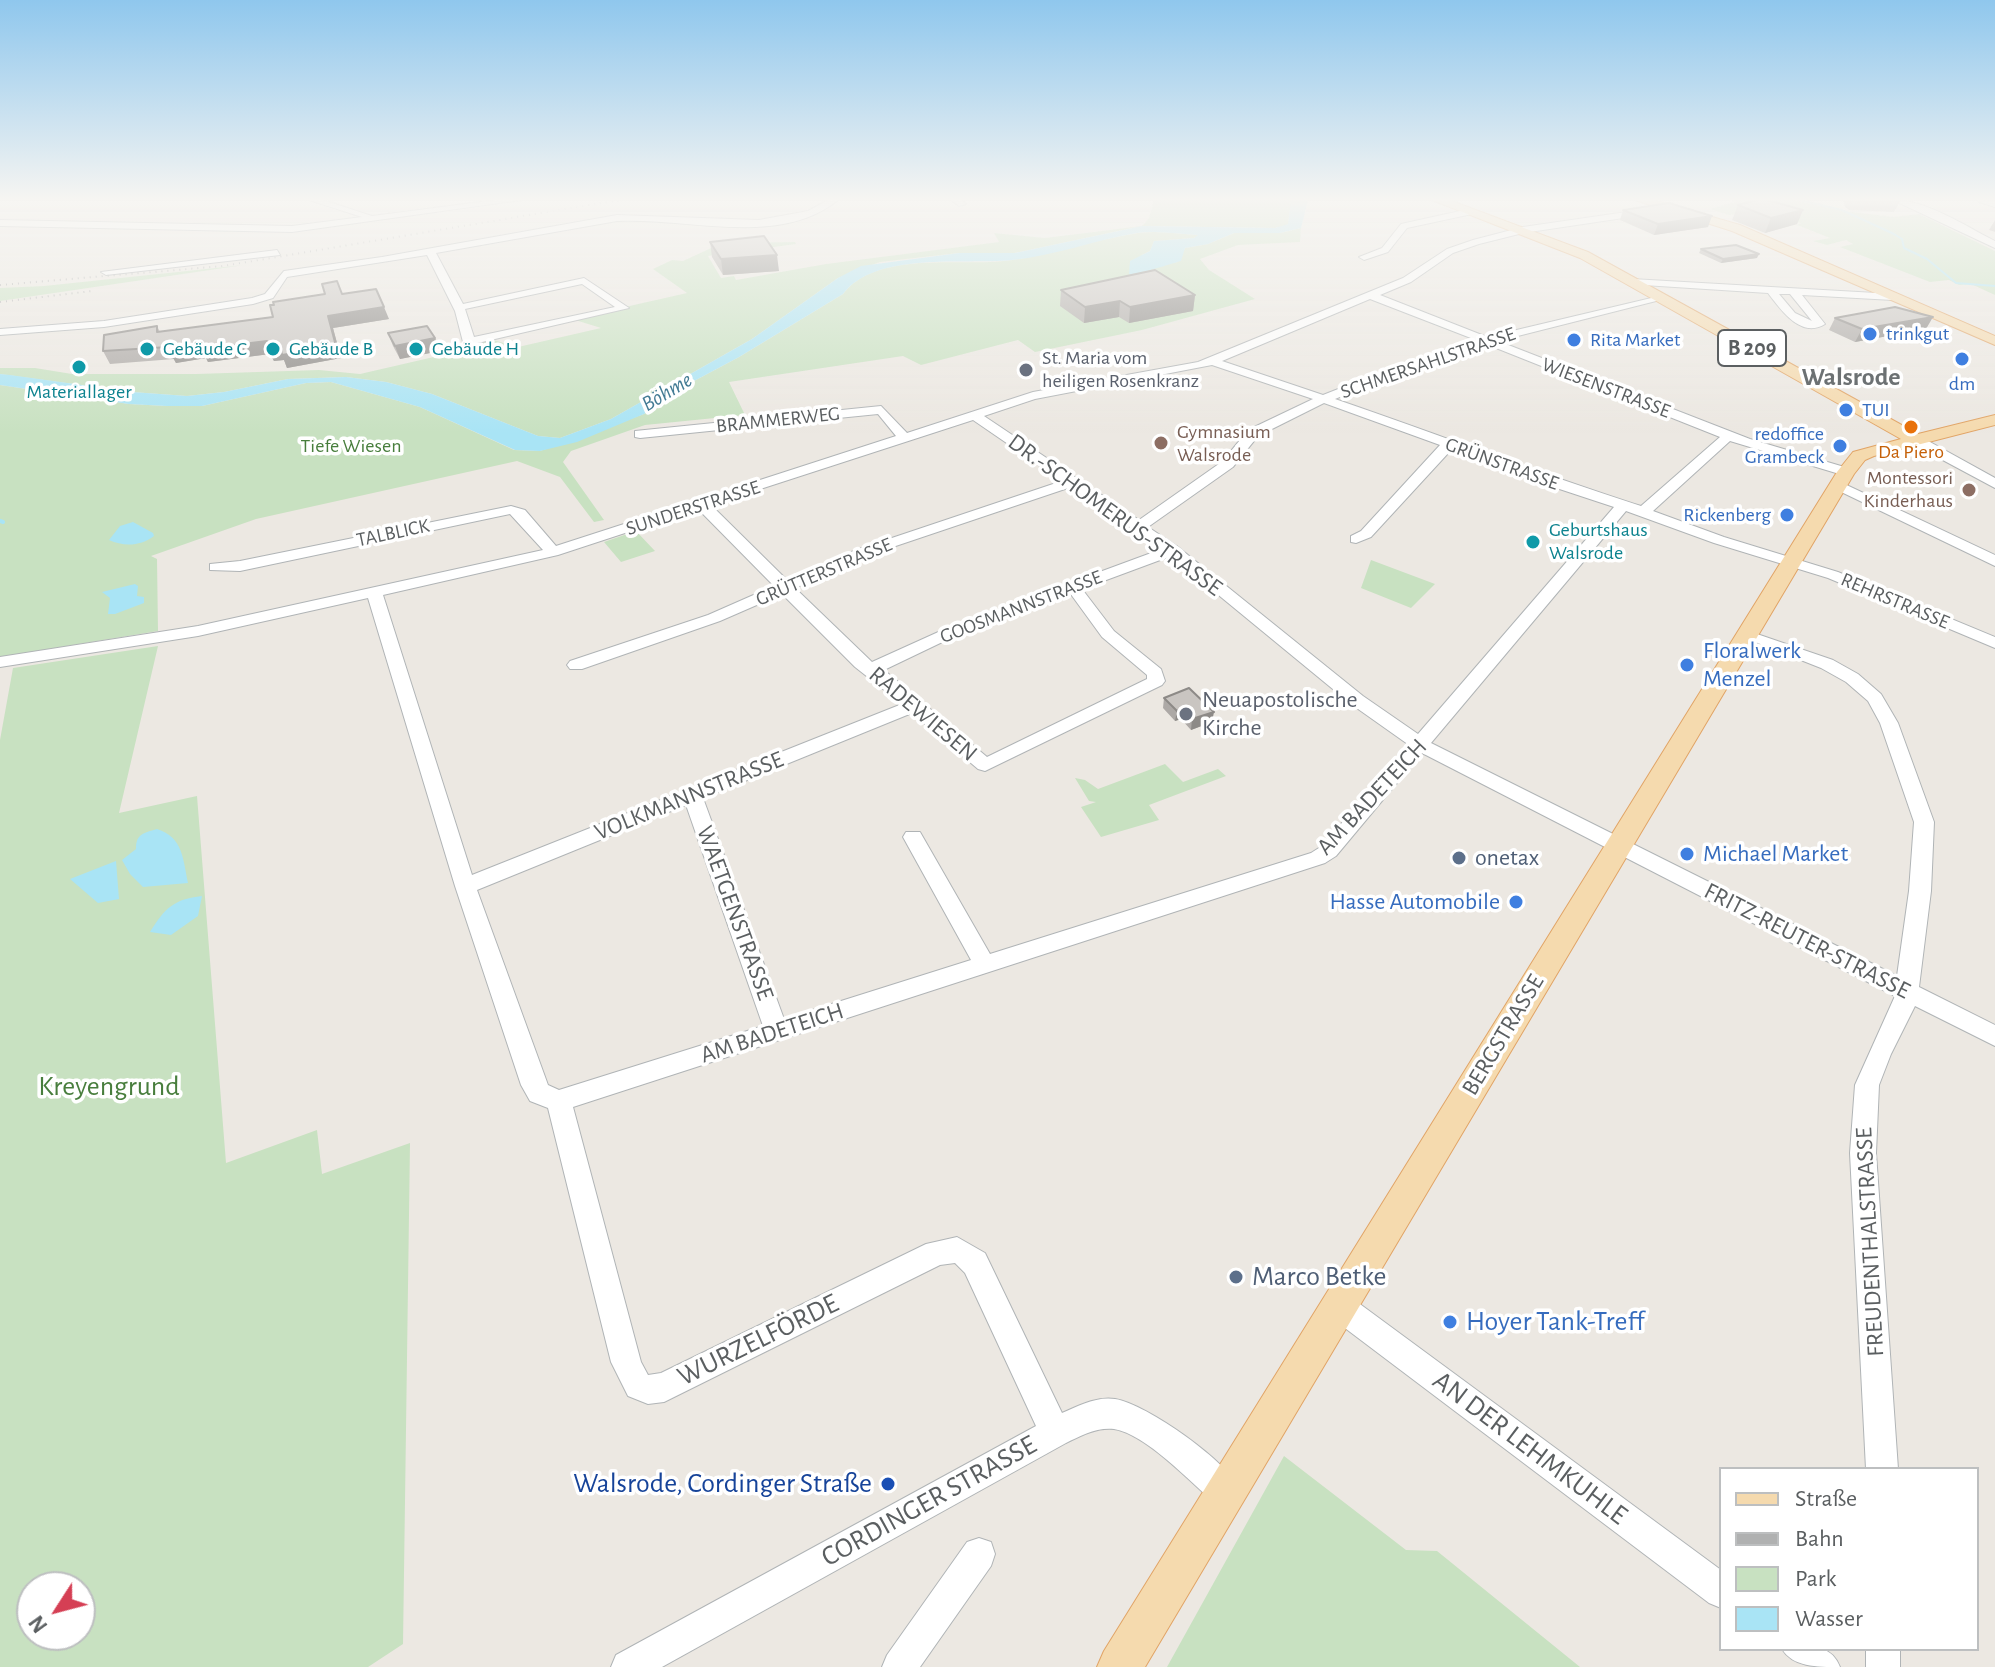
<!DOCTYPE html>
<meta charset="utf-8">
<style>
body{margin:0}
#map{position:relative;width:1995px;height:1667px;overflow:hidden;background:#ece8e2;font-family:"Alegreya Sans",sans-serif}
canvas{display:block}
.legend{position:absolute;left:1719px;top:1467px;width:260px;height:184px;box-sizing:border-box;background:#fff;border:2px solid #bdbfc0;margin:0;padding:10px 14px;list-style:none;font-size:24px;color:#5b5f61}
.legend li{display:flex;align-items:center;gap:16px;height:40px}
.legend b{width:40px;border:2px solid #bdbfc0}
.north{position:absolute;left:16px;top:1571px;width:80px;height:80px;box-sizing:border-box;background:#fff;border:2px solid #bdbfc0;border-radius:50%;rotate:234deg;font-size:22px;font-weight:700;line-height:32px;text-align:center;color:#5b5f61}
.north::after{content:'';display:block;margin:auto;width:28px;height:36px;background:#d53f54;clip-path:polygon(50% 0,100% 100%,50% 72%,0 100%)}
</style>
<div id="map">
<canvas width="1995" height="1667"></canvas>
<ul class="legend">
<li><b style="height:10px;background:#f5daae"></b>Straße</li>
<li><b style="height:10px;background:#b0b1b1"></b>Bahn</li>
<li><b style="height:22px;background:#c8e1c1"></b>Park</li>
<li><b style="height:22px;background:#a9e4f5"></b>Wasser</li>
</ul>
<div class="north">N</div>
</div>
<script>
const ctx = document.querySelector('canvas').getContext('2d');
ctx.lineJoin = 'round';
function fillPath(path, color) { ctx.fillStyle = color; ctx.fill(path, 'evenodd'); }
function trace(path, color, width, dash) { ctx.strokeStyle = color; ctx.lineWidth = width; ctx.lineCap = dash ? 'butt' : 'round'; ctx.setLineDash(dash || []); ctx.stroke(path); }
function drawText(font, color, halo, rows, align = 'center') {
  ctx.font = font + ' "Alegreya Sans",sans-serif'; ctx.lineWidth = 7; ctx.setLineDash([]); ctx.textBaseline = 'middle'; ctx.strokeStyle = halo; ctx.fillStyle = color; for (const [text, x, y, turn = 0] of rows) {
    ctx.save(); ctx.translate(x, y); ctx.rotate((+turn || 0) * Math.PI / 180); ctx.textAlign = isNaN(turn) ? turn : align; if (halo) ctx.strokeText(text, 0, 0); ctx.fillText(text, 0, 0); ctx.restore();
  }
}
fillPath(new Path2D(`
 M1154 200H1291L1288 225 1275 228 1142 226 1015 253H959L880 262 838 278 752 339 611 419 560 438 538 436 432 394 386 382 346 377 288 379 224 392 187 396 132 392 0 374V368H35L72 374H196L319 370 360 374 451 353 453 345 486 338 518 347 601 328 572 319 687 293 653 269 672 260 683 261 722 243 795 242 796 244 708 256 721 278 734 276 736 280 826 264 999 242 994 233 1045 238 1142 226 1149 218Z
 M1730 200H1794L1844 211 1894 217 1919 214 1995 251V295L1971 284 1959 285 1949 280 1930 282 1840 247 1853 244 1846 240 1827 245 1813 241 1830 238 1797 225 1801 223 1758 211 1729 215 1710 209 1735 202Z
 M1301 228 1300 242 1238 245 1200 259 1209 270 1255 299 1142 330 1035 352 1018 340 921 365 903 356 729 382 745 415 645 425 571 451 563 462 604 520 594 522 560 477 517 461 256 519 151 556 157 559 158 631 0 657V385L129 404 167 406H202L306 383 331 382 420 407 514 450 540 451 644 414 679 389 739 357 843 294C877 249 964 268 1012 260 1054 254 1096 239 1138 233 1159 230 1179 234 1199 235L1194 238 1154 241 1150 251 1142 255 1145 272 1156 265 1177 262 1185 248 1208 244 1234 233H1280Z
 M244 265 0 301V288L44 286Z
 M636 531 655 551 621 562 604 542Z
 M1371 560 1435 584 1411 608 1361 588Z
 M158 646 119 813 197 796 226 1163 317 1130 322 1174 410 1143 403 1644 368 1667H0V740L13 668ZM32 1587H80V1635H32Z
 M1165 764 1183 782 1218 769 1226 776 1149 805 1159 820 1101 837 1081 807 1096 802 1089 801 1075 778 1085 780 1098 789Z
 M1284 1456 1406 1550 1437 1551 1580 1667H1167Z`), '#c8e1c1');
fillPath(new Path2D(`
 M1291 200H1308L1301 228 1280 233H1234L1208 244 1185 248 1181 261C1170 264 1137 275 1129 274L1130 261 1150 251 1154 241 1194 238 1198 235C1178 234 1158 230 1137 233 1095 240 1054 256 1012 260 963 265 876 251 843 294L739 357 679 389 644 414 577 442 540 451 515 450 420 407 331 382 306 383 202 406H167L129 404 0 385V374L10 375 132 392 187 396 224 392 288 379 346 377 386 382 432 394 538 436 560 438 611 419 752 339 838 278 861 266 959 253H1015L1142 226 1275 228 1288 224Z
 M133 522 153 533 154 536C141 546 124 547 109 540L120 526Z
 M135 584 138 586 137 596 144 597V603L115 614H108L110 598 102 592Z
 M157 829C183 837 183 859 188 883L143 887 130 874 122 860 136 849C136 834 143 833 157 829Z
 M116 861 119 899 98 903 70 879Z
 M202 896 198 916 171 935 150 932C165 908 174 899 202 896Z`), '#a9e4f5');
trace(new Path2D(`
 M1799 200 1842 210 1894 234 1902 239 1904 248 1927 259 1956 283 1995 286`), '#a9e4f5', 2);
trace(new Path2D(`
 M0 521 3 522`), '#a9e4f5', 4);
const minor = new Path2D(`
 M309 200H323L372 216 496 200H521L292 232 0 226V220L292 226 362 217Z
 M828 200H838C780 248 686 217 617 221L436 253 463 304 584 278 629 308 469 345 463 342 455 311 427 255 287 277 273 298 253 304 104 327 0 335V329L104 321 252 298 265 294 284 271 382 257 617 215 759 220 808 211ZM582 284 615 307 474 337 465 309Z
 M951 200H961L966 204 959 206Z
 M1893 200C1927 200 1965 226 1995 241V248Z
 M1978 200 1995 201V207L1979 202Z
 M1469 209 1472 214 1407 228 1388 252 1364 260 1359 257 1382 248 1401 224Z
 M1647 209 1650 214 1523 233 1479 244 1453 253 1411 282 1380 295 1487 337 1664 295V299L1498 341 1750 439 1851 469 1853 472 1846 476 1730 441 1653 511 1724 537 1838 572 1995 637V648L1828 578 1714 543 1626 511 1431 743 1897 976 1909 891 1914 822 1880 723 1868 701 1846 682 1821 668 1740 636 1748 631 1754 633 1833 660 1858 674 1881 694 1898 723 1934 822 1931 891 1919 987 1995 1025V1046L1915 1006 1891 1054 1879 1085 1876 1153 1898 1469H1866L1850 1153 1855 1085 1895 996 1422 753 1336 856 1325 863 573 1107 641 1362 648 1375 661 1373 926 1244 957 1237 985 1253 1062 1413C1078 1406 1097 1396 1115 1399 1147 1404 1230 1463 1242 1492L1237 1503 1226 1508 1215 1503C1190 1482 1146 1434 1114 1429 1097 1427 1080 1436 1066 1443L662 1667H611L616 1655 1036 1426 965 1273 955 1263 940 1265 664 1402 648 1404 628 1396 611 1362 548 1108 530 1101 521 1085 455 886 368 598 198 636 0 667V657L198 626 543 550 510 514 240 571 210 570V564L240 561 511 506 525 510 556 546 896 436 878 414 640 438 635 437V431L881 406 907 433 1033 392 1198 362 1403 278 1447 249 1473 240 1523 227ZM1370 299 1476 340 1399 365 1323 395 1222 361ZM1486 344 1720 437 1641 506C1538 473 1437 434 1335 399L1407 369ZM1212 365 1313 399 1248 430 1223 461 1139 520 984 416 1035 399ZM1324 403 1440 445 1361 531 1351 536V542L1356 543 1371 537 1452 449 1517 475 1614 507 1418 734 1363 696 1178 547 1148 527 1233 467 1258 436ZM973 420 1062 481 856 550 787 580 711 505ZM1071 487 1162 549 945 629 872 662 795 588 866 556ZM698 509 774 586 708 615 570 661 567 665 570 669H582L720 621 782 594 855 667 902 704 472 875 383 595 558 555ZM1171 556 1351 704 1409 745 1322 846 1311 853 990 954 920 832H906L903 837 971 960 784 1019 703 798 912 713 978 769 985 771 1162 685 1165 681 1161 669 1114 631 1082 589ZM1070 593 1102 637 1147 675V679L987 757 884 670 957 635ZM686 805 763 1026 559 1090 548 1085 477 890Z
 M277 250 280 255 106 275 101 272Z
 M1632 279 1893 294 1898 297 1893 300 1802 295 1825 324C1801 339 1781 310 1768 293L1628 284 1627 282ZM1779 294H1790L1812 321 1795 313Z
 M1911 437H1921L1995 478V488L1911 443Z
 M1838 481 1995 555V566L1833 488V482Z
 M1339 1292 1349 1296 1721 1570V1608L1709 1603 1329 1316 1325 1306 1329 1296Z
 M979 1538 991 1542 995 1554 991 1566 920 1667H882L887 1655 967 1542Z
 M1782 1649C1807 1649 1830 1641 1840 1667 1816 1667 1793 1667 1782 1649Z
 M1866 1649H1900V1667H1866Z`);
const major = new Path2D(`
 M1432 200H1449L1588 252 1918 434 1995 415V425L1874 456 1865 460 1854 474 1145 1667H1097L1104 1651 1837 472 1853 452 1901 439 1580 258Z
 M1635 200H1653L1740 225 1995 336V345L1732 231Z`);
trace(minor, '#b0b4b6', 2);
trace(major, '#e1a466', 2);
fillPath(minor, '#fff');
fillPath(major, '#f5daae');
trace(new Path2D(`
 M0 285 223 266 619 200
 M0 302 92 291`), '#b0b1b1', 2, [1, 5]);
fillPath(new Path2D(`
 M1843 200H1901L1894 212 1849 210 1845 207Z
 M1738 205 1803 210 1797 224 1765 233 1732 220Z
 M1623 210 1708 227 1654 235 1620 220Z
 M1995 220V232L1989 230Z
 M710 242 779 271 723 275 712 257Z
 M1701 249 1757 258 1721 263 1699 253Z
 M1061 290 1195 295 1193 311 1129 323 1119 317 1084 323 1060 306Z
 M342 294 389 319 333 328 341 358 287 368 284 360 274 361 270 354 208 362 206 358 176 363 174 359 110 364 103 351 157 326 160 332 273 317 274 305Z
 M1835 318 1926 329 1855 342 1829 330Z
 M388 333 435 338 440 351 400 359 393 346Z
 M1164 698 1212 722 1191 730 1181 719 1175 721 1163 708Z`), '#ada9a6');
fillPath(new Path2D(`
 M1803 210 1797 224 1765 233 1771 218Z
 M1712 216 1708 227 1654 235 1658 224Z
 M1759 254 1757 258 1721 263 1723 259Z
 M777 255 779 271 723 275 721 259Z
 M1195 295 1193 311 1129 323 1130 307Z
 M1120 301 1119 317 1084 323 1085 307Z
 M384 307 389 319 333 328 341 358 287 368 284 360 274 361 270 354 208 362 206 358 176 363 169 351 328 316Z
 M1933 317 1926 329 1855 342 1862 329Z
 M435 338 440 351 400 359 395 346Z
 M1182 709 1181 719 1175 721 1177 711Z
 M1214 712 1212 722 1191 730 1192 719Z`), '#8d8a87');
const building = new Path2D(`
 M1756 200H1767L1803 210 1771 218 1738 205Z
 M1669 203 1712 216 1658 224 1623 210Z
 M764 236 777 255 721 259 710 242Z
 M1736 245 1759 254 1723 259 1701 249Z
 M1155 270 1195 295 1130 307 1120 301 1085 307 1061 290Z
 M337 281 342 294 376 289 384 307 328 316 336 346 282 355 280 347 268 349 267 341 202 349V345L169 351V347L103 351 104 335 157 326V332L273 317 270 305H274L273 302 325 294 322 284Z
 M1895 307 1933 317 1862 329 1835 318Z
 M427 326 435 338 395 346 388 333Z
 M1189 688 1214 712 1192 719 1182 709 1177 711 1164 698Z`);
fillPath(building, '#c9c5c1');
trace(building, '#8d8a87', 2);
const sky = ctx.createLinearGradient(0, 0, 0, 433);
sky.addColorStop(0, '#8fc7ed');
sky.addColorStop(0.46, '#f6f5f2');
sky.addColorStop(1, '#f6f5f200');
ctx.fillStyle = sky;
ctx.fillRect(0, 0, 1995, 433);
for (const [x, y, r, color] of [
 [1870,334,8,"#3f7fe0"],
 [1574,340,8,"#3f7fe0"],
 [147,349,8,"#0f9aa8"],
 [273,349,8,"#0f9aa8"],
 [416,349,8,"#0f9aa8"],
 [1962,359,8,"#3f7fe0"],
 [79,367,8,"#0f9aa8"],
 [1026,370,8,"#6b7280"],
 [1846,410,8,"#3f7fe0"],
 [1911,427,8,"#e8710a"],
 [1161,443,8,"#8d6e63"],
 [1840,446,8,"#3f7fe0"],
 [1969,490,8,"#8d6e63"],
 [1787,515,8,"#3f7fe0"],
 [1533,542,8,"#0f9aa8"],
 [1687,665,8,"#3f7fe0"],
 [1186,714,8,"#6b7280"],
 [1687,854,8,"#3f7fe0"],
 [1459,858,8,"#5c6f8a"],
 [1516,902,8,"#3f7fe0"],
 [1236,1277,8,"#5c6f8a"],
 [1450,1322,8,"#3f7fe0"],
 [888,1484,8,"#1a4fb4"]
]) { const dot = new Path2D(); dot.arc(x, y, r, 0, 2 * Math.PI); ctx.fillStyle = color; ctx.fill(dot); trace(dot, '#fff', 3); }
drawText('20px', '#366cbe', '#fff', [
 ["trinkgut",1886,334],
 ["Rita Market",1590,340],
 ["dm",1962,384,"center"],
 ["TUI",1862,410],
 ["redoffice",1824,434,"right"],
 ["Grambeck",1824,457,"right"],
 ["Rickenberg",1771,515,"right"]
], 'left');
drawText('20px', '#0d838f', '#fff', [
 ["Gebäude C",163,349],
 ["Gebäude B",289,349],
 ["Gebäude H",432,349],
 ["Materiallager",79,392,"center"],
 ["Geburtshaus",1549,530],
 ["Walsrode",1549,553]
], 'left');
drawText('20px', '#5b616d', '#fff', [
 ["St. Maria vom",1042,358],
 ["heiligen Rosenkranz",1042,381]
], 'left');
drawText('20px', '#5b5f61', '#fff', [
 ["SCHMERSAHLSTRASSE",1428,363,-19],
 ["WIESENSTRASSE",1606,388,21],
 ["BRAMMERWEG",778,420,-6],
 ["GRÜNSTRASSE",1502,464,20],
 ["SUNDERSTRASSE",693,508,-18],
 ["TALBLICK",393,533,-12],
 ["GRÜTTERSTRASSE",824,572,-23],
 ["REHRSTRASSE",1895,601,23],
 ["GOOSMANNSTRASSE",1021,607,-21]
]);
drawText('20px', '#785e54', '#fff', [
 ["Gymnasium",1177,432],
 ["Walsrode",1177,455],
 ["Montessori",1953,478,"right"],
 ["Kinderhaus",1953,501,"right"]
], 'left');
drawText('20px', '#487e3d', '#fff', [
 ["Tiefe Wiesen",351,446]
]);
drawText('20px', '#c56008', '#fff', [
 ["Da Piero",1911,452]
]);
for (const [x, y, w] of [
 [1752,348,68]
]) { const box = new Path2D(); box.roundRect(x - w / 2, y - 18, w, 36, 6); ctx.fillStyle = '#fff'; ctx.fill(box); trace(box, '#5b5f61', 2); }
drawText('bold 22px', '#5b5f61', null, [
 ["B 209",1752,348]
]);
drawText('italic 22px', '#437b94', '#fff', [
 ["Böhme",667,392,-31]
]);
drawText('24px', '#5b5f61', '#fff', [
 ["DR.-SCHOMERUS-STRASSE",1115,515,36],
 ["RADEWIESEN",923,714,40],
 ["VOLKMANNSTRASSE",689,796,-22],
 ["AM BADETEICH",1372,797,-47],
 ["WAETGENSTRASSE",735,913,70],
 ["FRITZ-REUTER-STRASSE",1807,941,27],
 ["AM BADETEICH",772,1033,-18],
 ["BERGSTRASSE",1503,1035,-59],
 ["FREUDENTHALSTRASSE",1870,1242,-93]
]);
drawText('24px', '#366cbe', '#fff', [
 ["Floralwerk",1703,651],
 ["Menzel",1703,679],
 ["Michael Market",1703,854],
 ["Hasse Automobile",1500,902,"right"]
], 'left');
drawText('24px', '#5b616d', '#fff', [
 ["Neuapostolische",1202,700],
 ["Kirche",1202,728]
], 'left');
drawText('24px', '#4e5e75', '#fff', [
 ["onetax",1475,858]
], 'left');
drawText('bold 26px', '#6c7173', '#fff', [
 ["Walsrode",1851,377]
]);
drawText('28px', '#487e3d', '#fff', [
 ["Kreyengrund",109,1087]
]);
drawText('28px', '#4e5e75', '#fff', [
 ["Marco Betke",1252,1277]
], 'left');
drawText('28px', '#366cbe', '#fff', [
 ["Hoyer Tank-Treff",1466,1322]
], 'left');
drawText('28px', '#5b5f61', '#fff', [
 ["WURZELFÖRDE",758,1340,-26],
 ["AN DER LEHMKUHLE",1530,1448,37],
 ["CORDINGER STRASSE",929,1501,-29]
]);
drawText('28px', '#164399', '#fff', [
 ["Walsrode, Cordinger Straße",872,1484]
], 'right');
</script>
